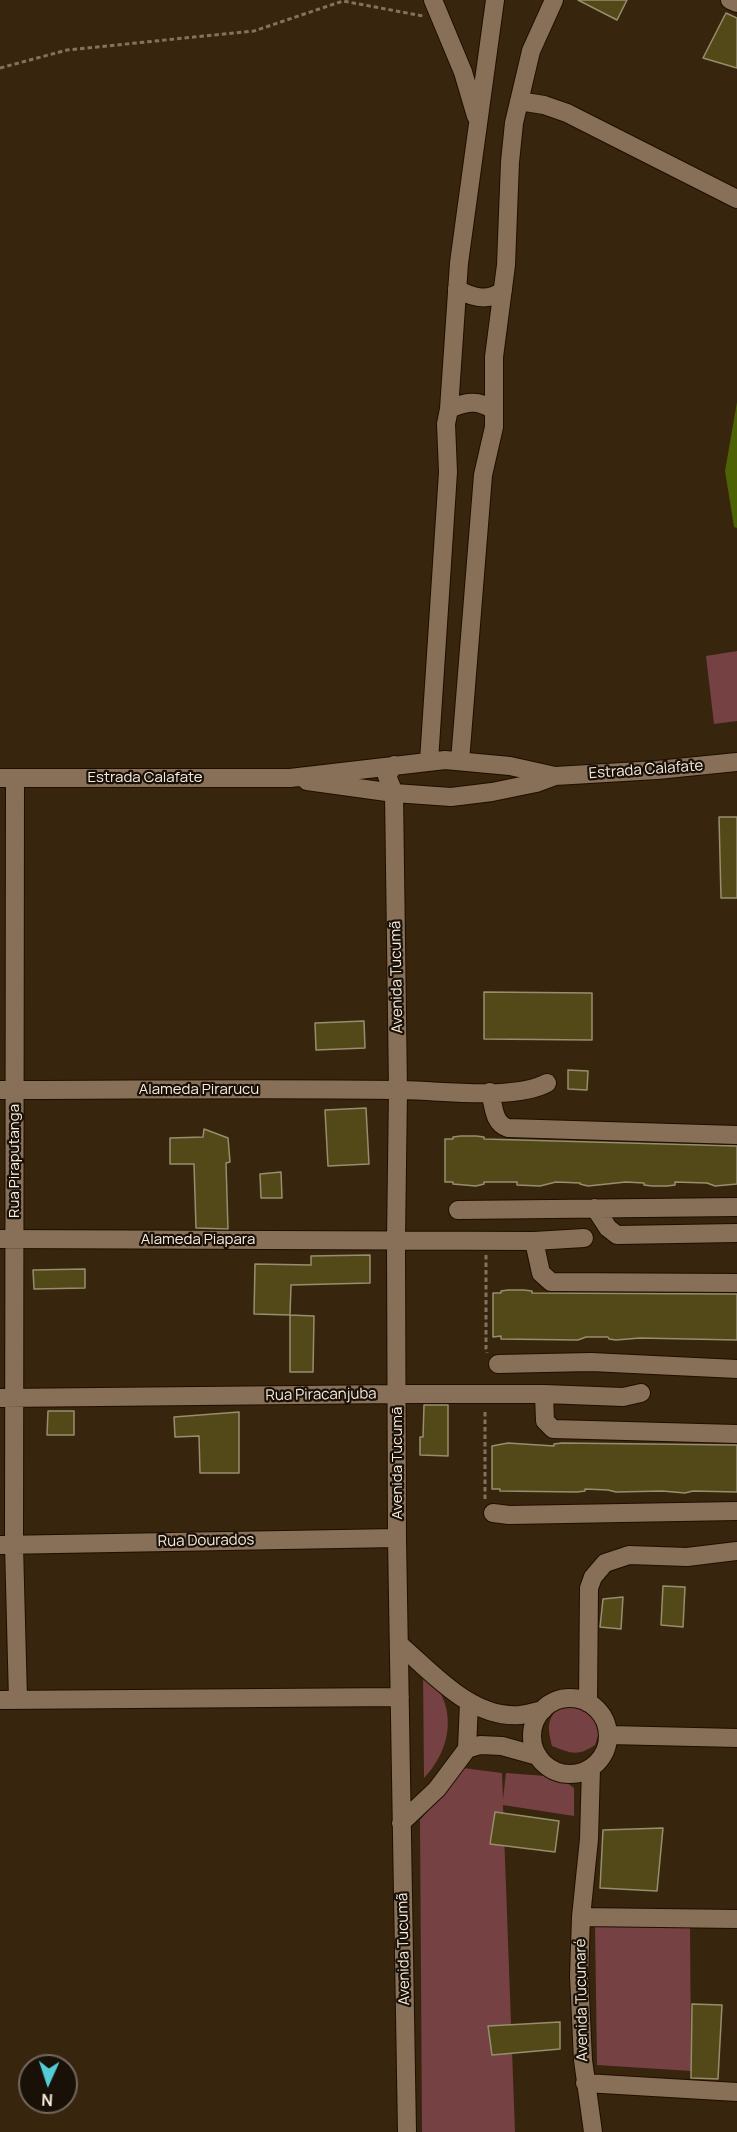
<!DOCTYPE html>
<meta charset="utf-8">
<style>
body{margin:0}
#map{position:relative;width:737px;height:2132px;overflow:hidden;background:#38250d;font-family:Manrope,sans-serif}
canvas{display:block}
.north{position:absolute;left:18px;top:2054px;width:60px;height:60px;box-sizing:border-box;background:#191107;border:2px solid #72685d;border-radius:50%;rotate:183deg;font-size:16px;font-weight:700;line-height:24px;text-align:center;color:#f8ebdd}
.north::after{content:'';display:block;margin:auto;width:21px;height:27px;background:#52ccd6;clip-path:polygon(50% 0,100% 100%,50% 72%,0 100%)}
</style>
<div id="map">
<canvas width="737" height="2132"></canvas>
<div class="north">N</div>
</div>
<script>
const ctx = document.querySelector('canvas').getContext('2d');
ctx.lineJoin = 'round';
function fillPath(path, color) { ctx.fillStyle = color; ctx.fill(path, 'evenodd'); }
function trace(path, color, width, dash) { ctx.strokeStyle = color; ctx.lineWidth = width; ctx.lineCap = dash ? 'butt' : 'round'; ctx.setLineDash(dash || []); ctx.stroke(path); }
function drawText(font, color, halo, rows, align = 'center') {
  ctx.font = font + ' Manrope,sans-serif'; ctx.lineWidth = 4.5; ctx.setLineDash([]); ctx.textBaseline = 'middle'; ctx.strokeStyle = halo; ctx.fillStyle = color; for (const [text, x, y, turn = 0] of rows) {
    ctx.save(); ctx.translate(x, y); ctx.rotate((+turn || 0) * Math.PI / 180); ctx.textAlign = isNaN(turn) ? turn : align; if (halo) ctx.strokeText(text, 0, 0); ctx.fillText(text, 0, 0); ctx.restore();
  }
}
fillPath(new Path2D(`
 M737 651V721L714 724 706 656Z
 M423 1670C429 1677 436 1684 440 1692 456 1722 446 1755 424 1778Z
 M577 1702 596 1709 600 1729 595 1745C577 1757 571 1753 552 1746 547 1725 547 1719 562 1704Z
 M463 1768 502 1773 503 1799 506 1773 559 1777 574 1788V1816L503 1805 515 2132H422L420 1820Z
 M595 1924 690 1925 691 2071 597 2065Z`), '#754143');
fillPath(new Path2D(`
 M737 402V528L734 527 725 471Z`), '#4c6203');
const building = new Path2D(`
 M578 0H627L617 20Z
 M726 13 737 18V68L703 58Z
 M719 817H737V898H721Z
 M484 992 592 993V1040L484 1039Z
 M364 1021 365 1048 316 1050 315 1023Z
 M568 1070 588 1071 587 1090 568 1089Z
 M366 1108 369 1164 328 1166 325 1110Z
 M204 1129 228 1138 230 1162 226 1163 228 1229 196 1228 194 1164H170V1138L203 1137Z
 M461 1136H476L484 1137V1139L737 1146V1184L715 1186 707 1183 675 1182V1185L667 1186H652L644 1185V1183L626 1182 588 1186 580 1184V1183L556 1182 540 1186 517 1185V1182H484V1184L476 1186 453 1184V1182H445V1139H453V1137Z
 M281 1172 282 1198H261L260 1174Z
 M370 1255V1283L291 1285 290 1315 254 1314 255 1264 311 1265V1256Z
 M85 1269V1288L34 1289 33 1270Z
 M508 1290H524L532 1291V1293L737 1294V1340L640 1338 616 1340 609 1339 608 1337H586L578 1340 501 1339V1336L493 1337V1293H501V1291Z
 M290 1315 314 1316 313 1372H290Z
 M424 1405H448V1456L420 1455V1437H423Z
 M48 1411H74V1435H47Z
 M239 1412V1473H200L199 1436 175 1437 174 1417Z
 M508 1443 554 1446V1444L562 1443 737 1445V1492L693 1491 685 1493 662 1491 616 1492 608 1490 585 1489V1491L577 1492 500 1491V1489H492V1446Z
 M663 1586 685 1587 683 1627 661 1625Z
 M623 1597 621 1629 600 1627 603 1599Z
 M495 1812 559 1821 555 1852 490 1844Z
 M663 1828 657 1891 600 1888 603 1830Z
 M692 2004 722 2005 718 2079 691 2078Z
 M560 2022V2049L492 2055 488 2026Z`);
fillPath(building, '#534918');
trace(building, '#968f6e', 1.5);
const minor = new Path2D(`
 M433 0 463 72 476 116
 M730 0 737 3
 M519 101 544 105 567 113 737 199
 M457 289C473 298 489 302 503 290
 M449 409C465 402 478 399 493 410
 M429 761 448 472 446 424 449 409 459 263 495 0
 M460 761 483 475 494 427V357L506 265 510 162 514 123 531 51 554 0
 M394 765 387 776 394 793 398 1090 396 1240 397 1538 407 2132
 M0 778H290L445 760 510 766 555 776
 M15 778 14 1545 18 1700
 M307 781 394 793 451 797 492 792 536 783 555 776 657 770 737 762
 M0 1090C132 1090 265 1088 398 1090 437 1090 514 1101 547 1083
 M490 1092C494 1106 493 1123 508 1128L737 1135
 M595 1208 608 1228 617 1235 737 1233
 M458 1210 737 1207
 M0 1239 534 1241 584 1238
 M534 1241 541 1273 551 1282 737 1283
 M498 1364 591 1362 737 1369
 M544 1394 545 1421 553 1429 737 1434
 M0 1398 398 1394H544L623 1397 641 1393
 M493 1513 509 1515 737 1511
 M0 1545 397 1538
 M399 1644C432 1672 471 1719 520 1715 527 1714 535 1712 543 1710
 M532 1736a38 38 0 1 1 76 0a38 38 0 1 1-76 0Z
 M0 1700 400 1697
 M588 1703 589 1588 593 1577 605 1563 629 1555 687 1557 737 1551
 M609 1735 737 1738
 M467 1749 469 1702
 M591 1768 589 1839 581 1917 579 1976 583 2060 593 2132
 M401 1823 437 1789 467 1749 480 1745 502 1746 538 1756
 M581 1917 737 1919
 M585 2083 737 2092`);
trace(minor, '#1f0e00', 20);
trace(new Path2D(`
 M0 68 67 50 254 31 343 1 423 16
 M486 1255V1349L487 1353
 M485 1499V1410`), '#83725e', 3, [4.5, 3]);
trace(minor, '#877057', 18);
drawText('15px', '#f8ebdd', '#191107', [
 ["Estrada Calafate",646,770,-4],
 ["Estrada Calafate",145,778],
 ["Avenida Tucumã",397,977,-91],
 ["Alameda Pirarucu",199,1090],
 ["Rua Piraputanga",15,1161,-90],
 ["Alameda Piapara",198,1240],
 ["Rua Piracanjuba",321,1395,-1],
 ["Avenida Tucumã",398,1463,-90],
 ["Rua Dourados",206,1541,-1],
 ["Avenida Tucumã",404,1949,-91],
 ["Avenida Tucunaré",582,2000,-91]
]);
</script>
